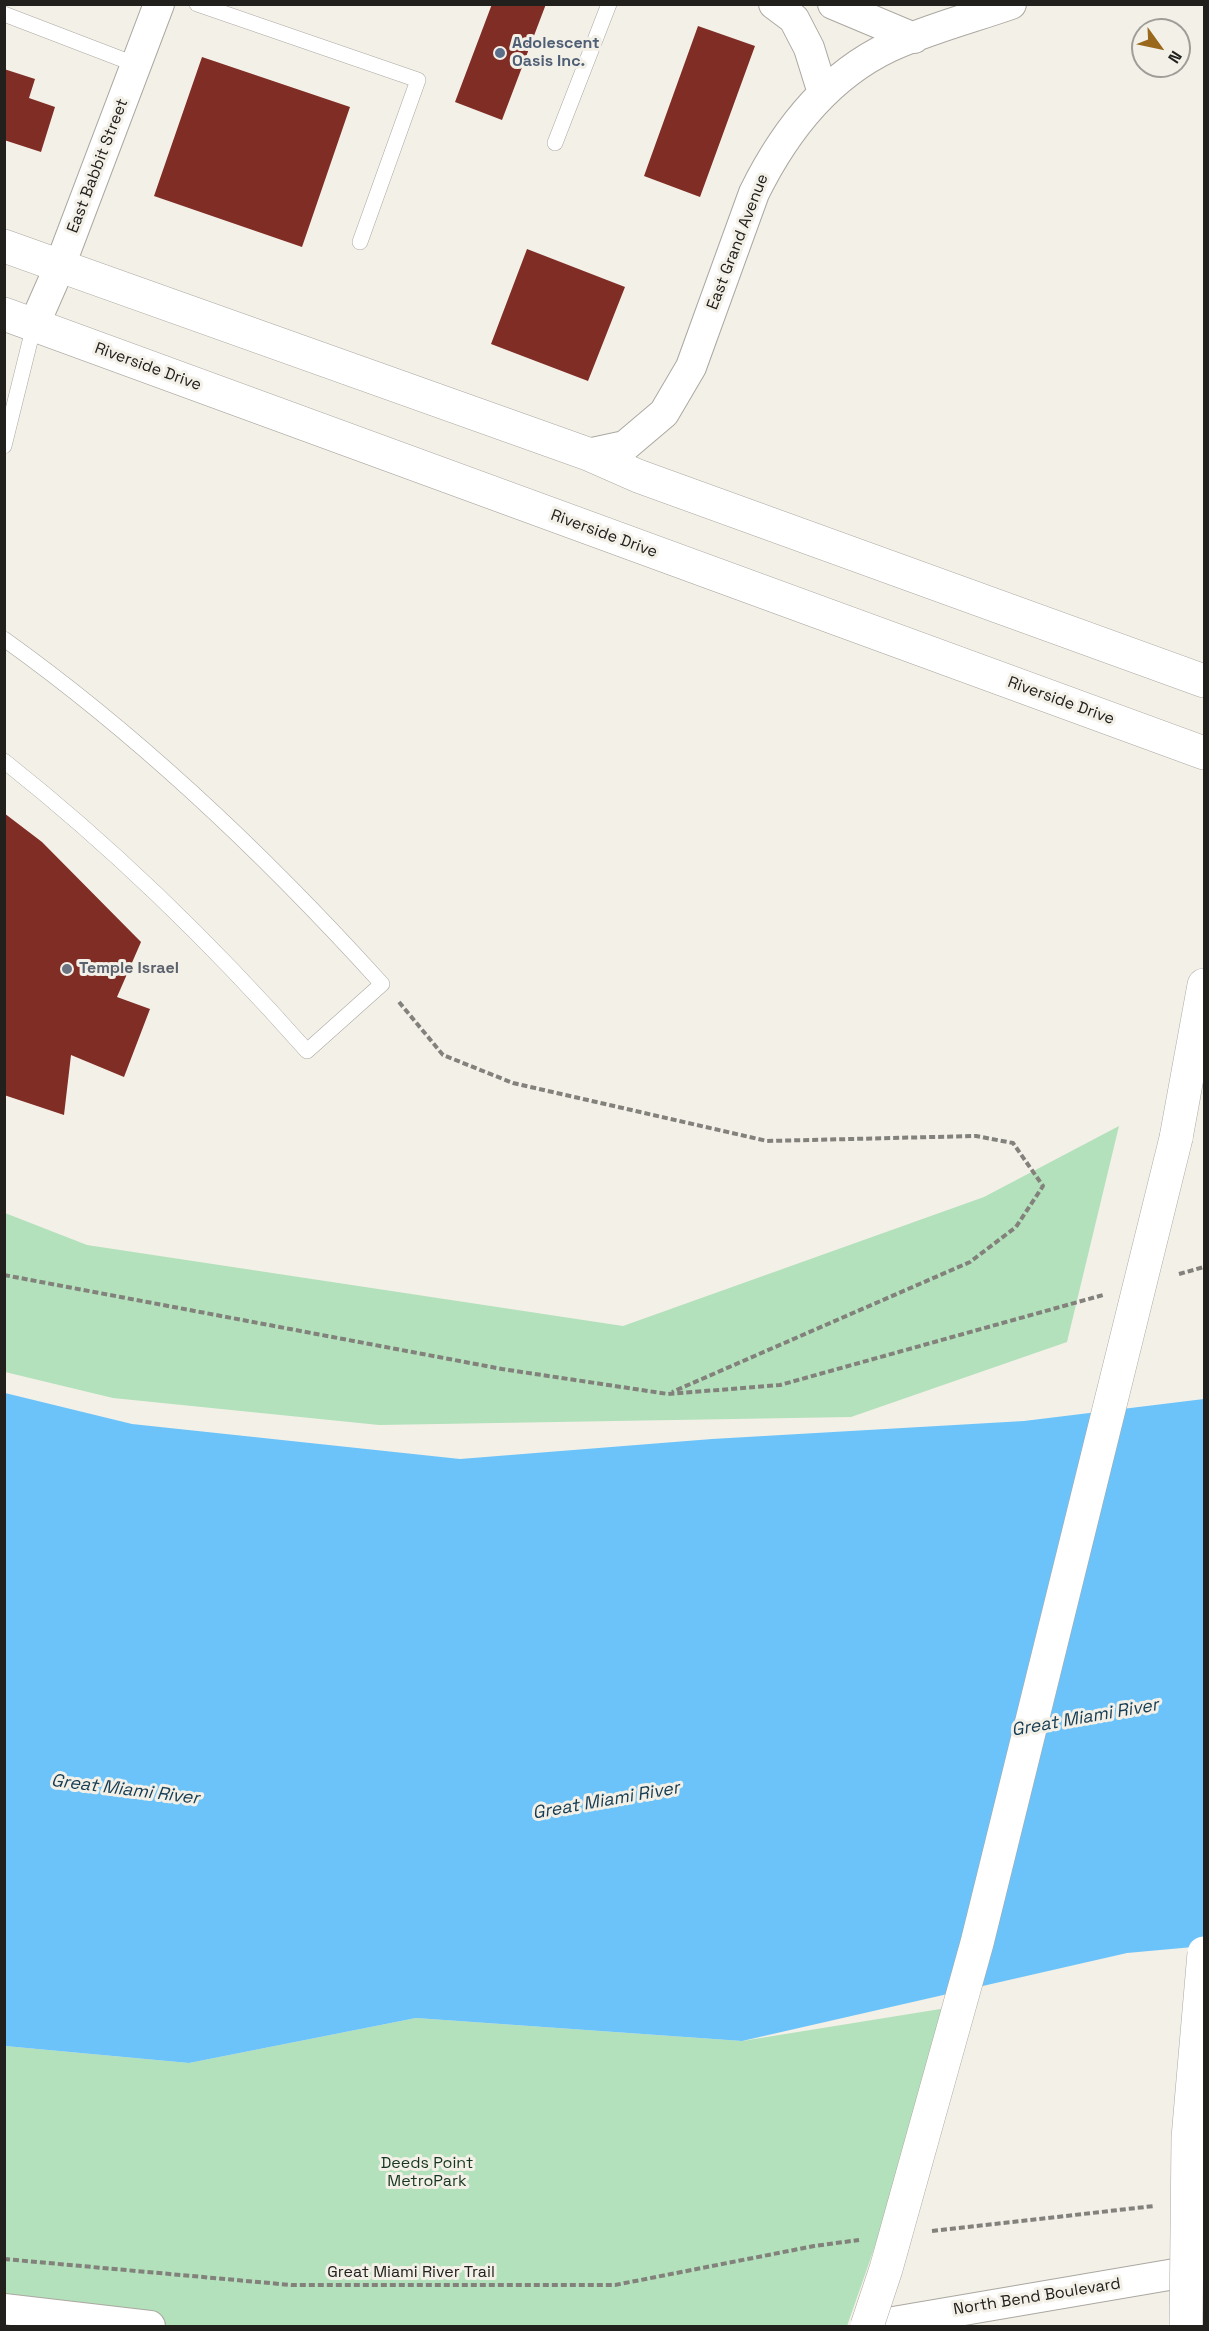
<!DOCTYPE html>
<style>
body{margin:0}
#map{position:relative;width:1209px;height:2331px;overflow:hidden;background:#f3f0e8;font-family:"Space Grotesk",sans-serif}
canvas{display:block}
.frame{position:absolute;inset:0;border:6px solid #21201d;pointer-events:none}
.north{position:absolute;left:1131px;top:18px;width:60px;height:60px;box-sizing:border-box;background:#f3f0e8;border:2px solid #9f9d97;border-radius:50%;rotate:123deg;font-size:16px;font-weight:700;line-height:24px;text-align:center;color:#21201d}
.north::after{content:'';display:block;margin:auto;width:21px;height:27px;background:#99681b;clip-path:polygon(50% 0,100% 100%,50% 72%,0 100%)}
</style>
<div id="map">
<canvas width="1209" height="2331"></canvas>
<div class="frame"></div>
<div class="north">N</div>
</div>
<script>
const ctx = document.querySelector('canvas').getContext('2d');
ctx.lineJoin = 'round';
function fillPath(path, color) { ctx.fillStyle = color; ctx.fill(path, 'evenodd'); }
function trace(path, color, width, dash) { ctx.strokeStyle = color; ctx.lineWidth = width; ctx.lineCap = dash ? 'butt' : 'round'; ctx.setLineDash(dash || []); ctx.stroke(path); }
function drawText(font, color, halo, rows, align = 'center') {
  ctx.font = font + ' "Space Grotesk",sans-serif'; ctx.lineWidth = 6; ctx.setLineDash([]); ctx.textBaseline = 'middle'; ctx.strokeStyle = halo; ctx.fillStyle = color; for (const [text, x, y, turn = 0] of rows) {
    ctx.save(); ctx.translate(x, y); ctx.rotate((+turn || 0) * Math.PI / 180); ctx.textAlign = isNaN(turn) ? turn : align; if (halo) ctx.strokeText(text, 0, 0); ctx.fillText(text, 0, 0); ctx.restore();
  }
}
fillPath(new Path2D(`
 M1119 1126 1067 1342 851 1417 379 1425 113 1398 5 1372V1213L87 1245 623 1326 984 1197Z
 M959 2006 847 2326H155L5 2309V2046L189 2063 416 2018 742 2041Z`), '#b3e1bb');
fillPath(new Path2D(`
 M5 1393 132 1424 460 1459 712 1439 1024 1421 1204 1399V1946L1127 1953 742 2041 416 2018 189 2063 5 2046Z`), '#6bc3fa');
fillPath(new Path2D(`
 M492 4H546L502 120 455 102Z
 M698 26 755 46 700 197 644 176Z
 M202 57 350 107 302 247 154 196Z
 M4 69 35 79 29 98 55 107 41 152 4 140Z
 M527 249 625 287 588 381 491 344Z
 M4 813 42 842 141 942 117 997 150 1009 124 1077 71 1055 64 1115 4 1095Z`), '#802d26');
const service = new Path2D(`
 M197 4 418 80 360 242
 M4 14 137 65
 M555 143 609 4
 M4 446 34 325
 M4 639C144 739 267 857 382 984L307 1051C215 947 114 848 4 761`);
const minor = new Path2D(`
 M774 4 794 19 809 48 823 93
 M833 4 914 38
 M34 325 59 268 159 4
 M588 454 625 446 664 413 691 367 754 193C784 132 826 77 889 47 928 29 971 18 1011 4
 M4 2309 150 2326
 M870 2326 1204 2269`);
const secondary = new Path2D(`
 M4 246 588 454 638 476 1204 681
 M4 314 1204 753`);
const motorway = new Path2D(`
 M1176 1138 1204 985`);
trace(service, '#aba8a1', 16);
trace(minor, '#aba8a1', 32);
trace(secondary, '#aba8a1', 34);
trace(motorway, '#aba8a1', 34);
trace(new Path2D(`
 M399 1002 443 1055 513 1083 767 1141 976 1136 1013 1143 1043 1186 1016 1227 970 1262 672 1392
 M1179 1274 1204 1267
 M4 1275 502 1369 668 1394 780 1385 1103 1295
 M932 2231 1154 2206
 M4 2259 291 2285H615L814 2246 859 2240`), '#83817c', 4, [6, 3]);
trace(service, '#fff', 15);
trace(minor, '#fff', 30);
trace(secondary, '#fff', 33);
trace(motorway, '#fff', 33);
const motorwayBridge = new Path2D(`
 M867 2326 886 2269 977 1943 1176 1138
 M1186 2326 1188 2138 1204 1953`);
trace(motorwayBridge, '#aba8a1', 34, []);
trace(motorwayBridge, '#fff', 33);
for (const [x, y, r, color] of [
 [500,53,6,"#5c6f8a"],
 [67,969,6,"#6b7280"]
]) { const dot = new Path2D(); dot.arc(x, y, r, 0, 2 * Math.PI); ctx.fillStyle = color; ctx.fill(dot); trace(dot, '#f3f0e8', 2); }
drawText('bold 16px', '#4e5e75', '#f3f0e8', [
 ["Adolescent",512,44],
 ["Oasis Inc.",512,62]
], 'left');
drawText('16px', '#21201d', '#f3f0e8', [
 ["East Babbit Street",98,166,-69],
 ["East Grand Avenue",738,242,-69],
 ["Riverside Drive",148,367,20],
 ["Riverside Drive",604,534,20],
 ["Riverside Drive",1061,701,20],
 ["Great Miami River Trail",411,2273],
 ["North Bend Boulevard",1037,2297,-9]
]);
drawText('bold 16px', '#5b616d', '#f3f0e8', [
 ["Temple Israel",79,969]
], 'left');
drawText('16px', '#16371f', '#f3f0e8', [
 ["Deeds Point",427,2164],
 ["MetroPark",427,2182]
]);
drawText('italic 18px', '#153c52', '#f3f0e8', [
 ["Great Miami River",1085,1718,-10],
 ["Great Miami River",125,1790,7],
 ["Great Miami River",606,1801,-10]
]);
</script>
